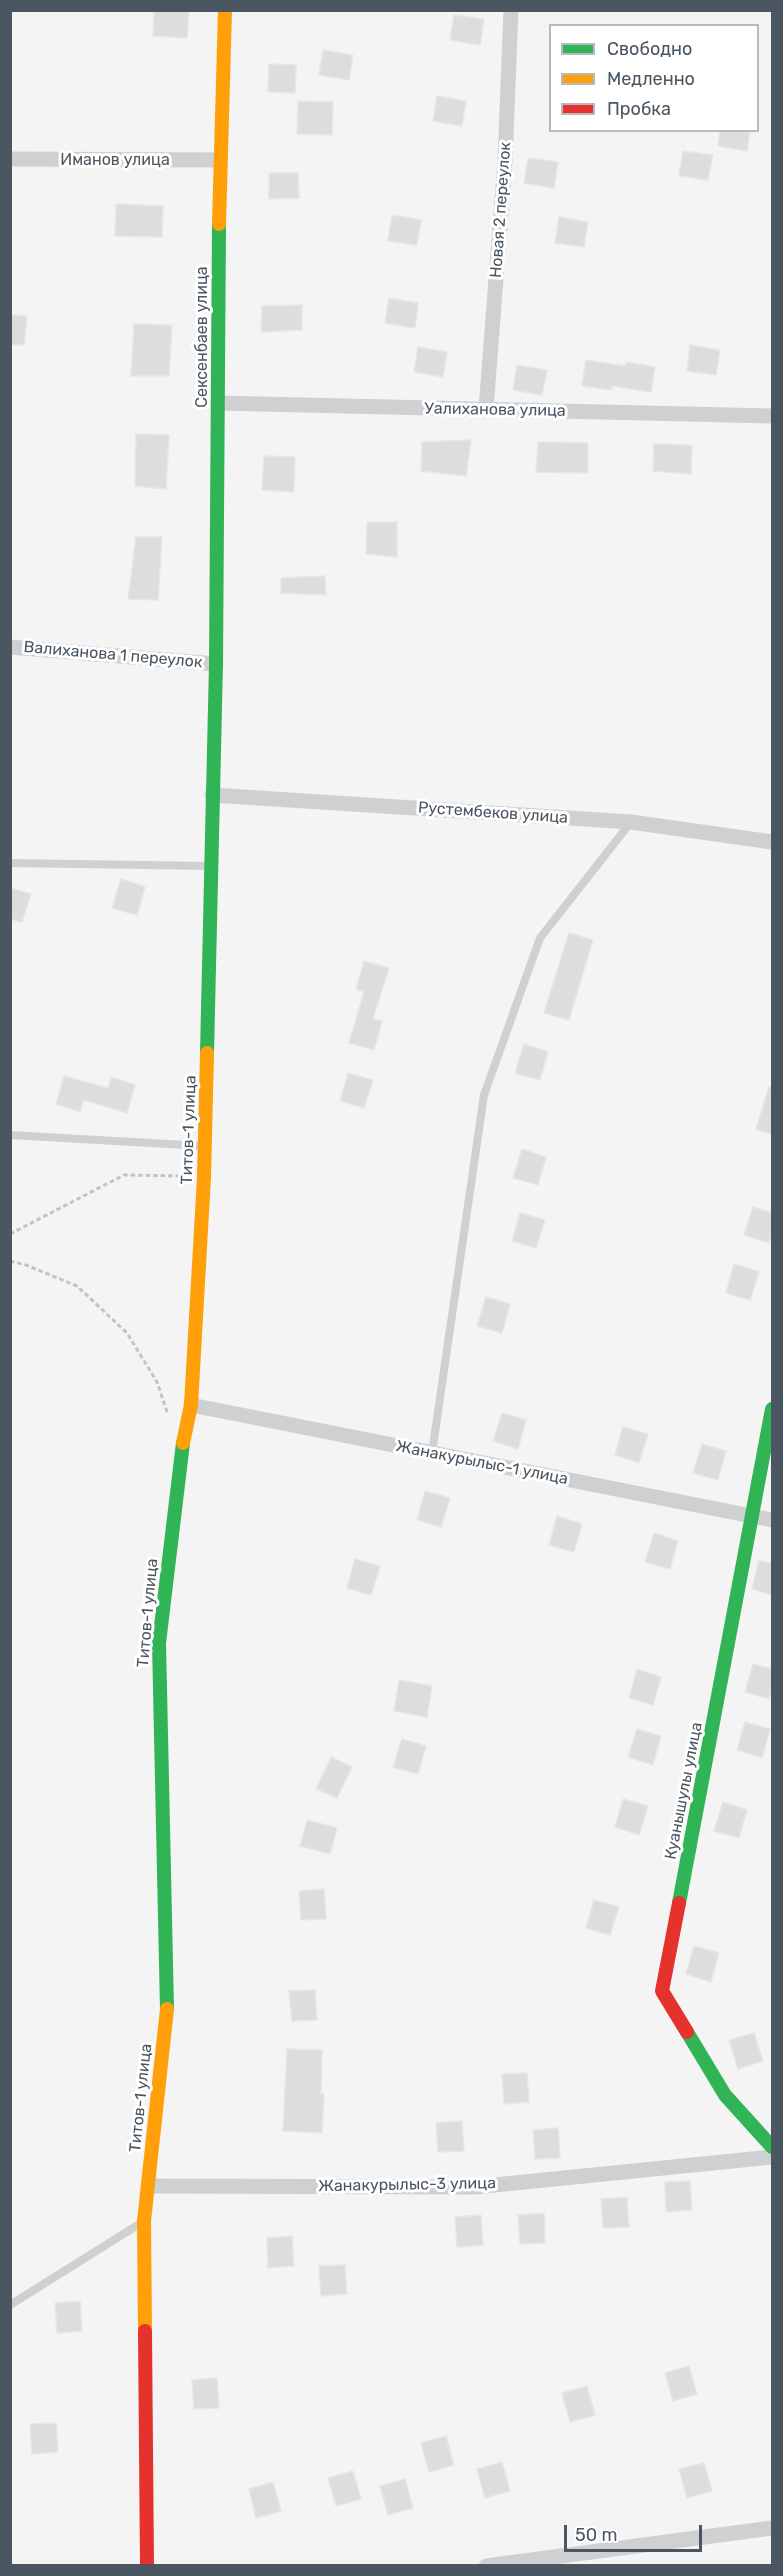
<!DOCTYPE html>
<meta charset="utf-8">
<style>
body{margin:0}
#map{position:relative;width:783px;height:2576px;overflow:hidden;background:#f4f4f4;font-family:Rubik,sans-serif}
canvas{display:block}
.frame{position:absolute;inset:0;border:12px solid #4a5661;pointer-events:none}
.legend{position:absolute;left:549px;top:24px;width:210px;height:108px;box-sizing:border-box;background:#fff;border:2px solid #b7bbc0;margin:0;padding:8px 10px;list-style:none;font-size:18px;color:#4a5661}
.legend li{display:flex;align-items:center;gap:12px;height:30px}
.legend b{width:30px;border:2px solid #b7bbc0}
.scale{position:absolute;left:564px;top:2525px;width:138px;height:27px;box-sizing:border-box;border:3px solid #4a5661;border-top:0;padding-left:8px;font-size:18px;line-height:21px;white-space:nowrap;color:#4a5661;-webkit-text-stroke:4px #fff;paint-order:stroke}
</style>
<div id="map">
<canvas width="783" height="2576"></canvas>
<div class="frame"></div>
<ul class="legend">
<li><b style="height:8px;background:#30b455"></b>Свободно</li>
<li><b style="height:8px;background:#ff9f0a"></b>Медленно</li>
<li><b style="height:8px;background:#e5322d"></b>Пробка</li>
</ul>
<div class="scale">50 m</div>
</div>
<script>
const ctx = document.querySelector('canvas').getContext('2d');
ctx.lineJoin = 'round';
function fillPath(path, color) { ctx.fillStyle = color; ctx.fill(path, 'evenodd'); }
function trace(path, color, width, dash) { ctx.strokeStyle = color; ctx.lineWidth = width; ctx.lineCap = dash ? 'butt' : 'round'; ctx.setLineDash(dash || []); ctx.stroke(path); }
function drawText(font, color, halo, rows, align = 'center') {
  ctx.font = font + ' Rubik,sans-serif'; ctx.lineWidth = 6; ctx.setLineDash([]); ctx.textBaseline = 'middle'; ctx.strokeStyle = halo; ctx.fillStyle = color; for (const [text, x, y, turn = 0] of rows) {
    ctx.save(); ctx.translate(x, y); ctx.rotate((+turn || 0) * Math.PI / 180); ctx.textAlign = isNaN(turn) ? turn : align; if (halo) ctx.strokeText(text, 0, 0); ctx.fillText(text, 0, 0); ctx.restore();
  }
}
const building = new Path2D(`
 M154 10H189L187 38 153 36Z
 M454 15 484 19 480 45 450 40Z
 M323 50 353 55 349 80 319 75Z
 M269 64 296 65 295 93 268 92Z
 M437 96 466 101 462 126 433 121Z
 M298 101 333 102 332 135 297 134Z
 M720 130H750L747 151 718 146Z
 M683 151 713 155 708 180 679 176Z
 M528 158 558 162 554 188 524 183Z
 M269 173H298L299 198 269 199Z
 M116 204 163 206 162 237 115 236Z
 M392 215 421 220 417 245 388 241Z
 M559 217 588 222 584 247 555 243Z
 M389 298 418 303 415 328 385 323Z
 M302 305V330L261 332 262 306Z
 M10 315 27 316 24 345H10Z
 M134 324 172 325 169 376H131Z
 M690 345 720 350 716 375 687 371Z
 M418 347 447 352 443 377 414 372Z
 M586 360 625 366 626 362 655 367 651 392 612 386V390L582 386Z
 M517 365 547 370 542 395 513 390Z
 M136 434 169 435 166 489 135 486Z
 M471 440 466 476 421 471 422 442Z
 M538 442 588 443V473L536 472Z
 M654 444 692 445 691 474 653 471Z
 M264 456 295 457 294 492 262 490Z
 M367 522H397V557L366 554Z
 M136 537H162L158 600 128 599Z
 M325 576 326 595 281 593V578Z
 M121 879 145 887 137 915 112 908Z
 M10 888 31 894 22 922 10 919Z
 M569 933 593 940 569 1020 544 1013Z
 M364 961 389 968 373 1019 382 1021 374 1050 349 1043 364 992 356 989Z
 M524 1044 548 1052 540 1080 515 1073Z
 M348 1073 373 1080 364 1108 340 1101Z
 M64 1076 108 1088 111 1077 135 1085 127 1113 84 1100 80 1112 56 1104Z
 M769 1087 772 1088V1134L756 1129Z
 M522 1149 546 1157 538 1185 513 1178Z
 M753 1207 772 1213V1230L769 1243 744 1235Z
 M520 1213 545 1220 536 1248 512 1241Z
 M734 1264 759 1272 750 1300 726 1293Z
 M486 1297 510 1304 502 1333 477 1326Z
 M502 1413 526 1420 518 1449 493 1441Z
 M623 1427 648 1434 639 1463 615 1455Z
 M702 1444 726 1451 718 1480 693 1473Z
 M425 1491 450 1498 441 1527 417 1520Z
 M557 1516 582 1524 574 1552 549 1545Z
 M654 1533 678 1541 670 1569 645 1562Z
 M355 1559 380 1566 371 1595 347 1588Z
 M759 1560 772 1564V1595L752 1589Z
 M753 1664 772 1669V1688L769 1699 745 1692Z
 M637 1669 661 1677 653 1705 629 1698Z
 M399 1680 432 1686 427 1717 394 1711Z
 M745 1722 770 1729 762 1758 737 1750Z
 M637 1729 661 1736 653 1765 628 1757Z
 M402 1739 426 1746 418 1774 393 1767Z
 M331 1757 352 1767 337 1798 316 1789Z
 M623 1799 648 1806 639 1835 615 1827Z
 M723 1802 747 1810 739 1838 714 1831Z
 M307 1820 337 1828 330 1854 300 1846Z
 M324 1889 326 1919 301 1920 299 1891Z
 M594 1900 619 1907 610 1935 586 1928Z
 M694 1946 719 1953 711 1982 686 1974Z
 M315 1990 317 2020 292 2021 289 1991Z
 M754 2033 763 2061 738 2069 729 2040Z
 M287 2049 322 2050 321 2094H324L322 2133 283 2131Z
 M527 2073 529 2102 504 2104 502 2074Z
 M462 2121 464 2151 438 2152 436 2123Z
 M558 2128 560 2158 535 2159 533 2130Z
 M690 2181 692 2210 666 2212 665 2182Z
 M627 2197 629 2227 603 2228 601 2199Z
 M544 2213 545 2243 520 2244 518 2215Z
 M481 2215 483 2245 457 2247 455 2217Z
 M292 2236 294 2266 268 2268 267 2238Z
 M345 2265 347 2294 321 2296 319 2266Z
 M80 2301 82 2331 57 2333 55 2303Z
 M689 2366 697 2394 673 2401 665 2373Z
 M217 2378 219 2408 194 2409 192 2380Z
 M587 2386 595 2415 570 2422 562 2393Z
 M56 2423 58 2452 32 2454 30 2424Z
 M446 2436 454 2465 429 2472 421 2443Z
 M502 2462 510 2491 485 2498 477 2469Z
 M704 2463 712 2491 687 2498 679 2469Z
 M353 2471 361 2499 336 2506 328 2478Z
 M405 2479 413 2508 388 2515 380 2486Z
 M273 2482 281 2511 256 2518 249 2489Z`);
fillPath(building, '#ddddde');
trace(building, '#e5e6e7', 1.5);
trace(new Path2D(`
 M10 1234 124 1175 185 1176
 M10 1261 26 1265 77 1286 127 1333 157 1382 168 1415`), '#bcc7c4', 3, [4.5, 3]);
trace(new Path2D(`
 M10 863 210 866
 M10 1135 204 1146
 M432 1453 484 1095 540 938 631 822
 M10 2305 141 2223`), '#ced0d2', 8);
trace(new Path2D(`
 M10 159 220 160
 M218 403 772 416
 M486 409 505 161 511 10
 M10 647 216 664
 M212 795 631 822 772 842
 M191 1405 772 1520
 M149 2186 475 2187 772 2157
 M486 2566 772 2528`), '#ced0d2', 15);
trace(new Path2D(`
 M207 1053 216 664 219 224
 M679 1903 772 1409
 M167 2009 159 1643 183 1443
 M687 2032 725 2095 772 2147`), '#30b455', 14);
trace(new Path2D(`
 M219 224 225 10
 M183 1443 191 1405 204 1177 207 1053
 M145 2331 144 2221 167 2009`), '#ff9f0a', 14);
trace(new Path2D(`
 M679 1903 662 1991 687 2032
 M145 2331 147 2566`), '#e5322d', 14);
drawText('16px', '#4a5661', '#fff', [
 ["Иманов улица",115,160],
 ["Новая 2 переулок",501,210,-86],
 ["Сексенбаев улица",202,337,-90],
 ["Уалиханова улица",495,410,1],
 ["Валиханова 1 переулок",113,655,5],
 ["Рустембеков улица",493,813,4],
 ["Титов-1 улица",189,1130,-88],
 ["Жанакурылыс-1 улица",482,1463,11],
 ["Титов-1 улица",148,1613,-85],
 ["Куанышулы улица",684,1791,-79],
 ["Титов-1 улица",141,2098,-84],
 ["Жанакурылыс-3 улица",407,2185,-1]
]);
</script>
